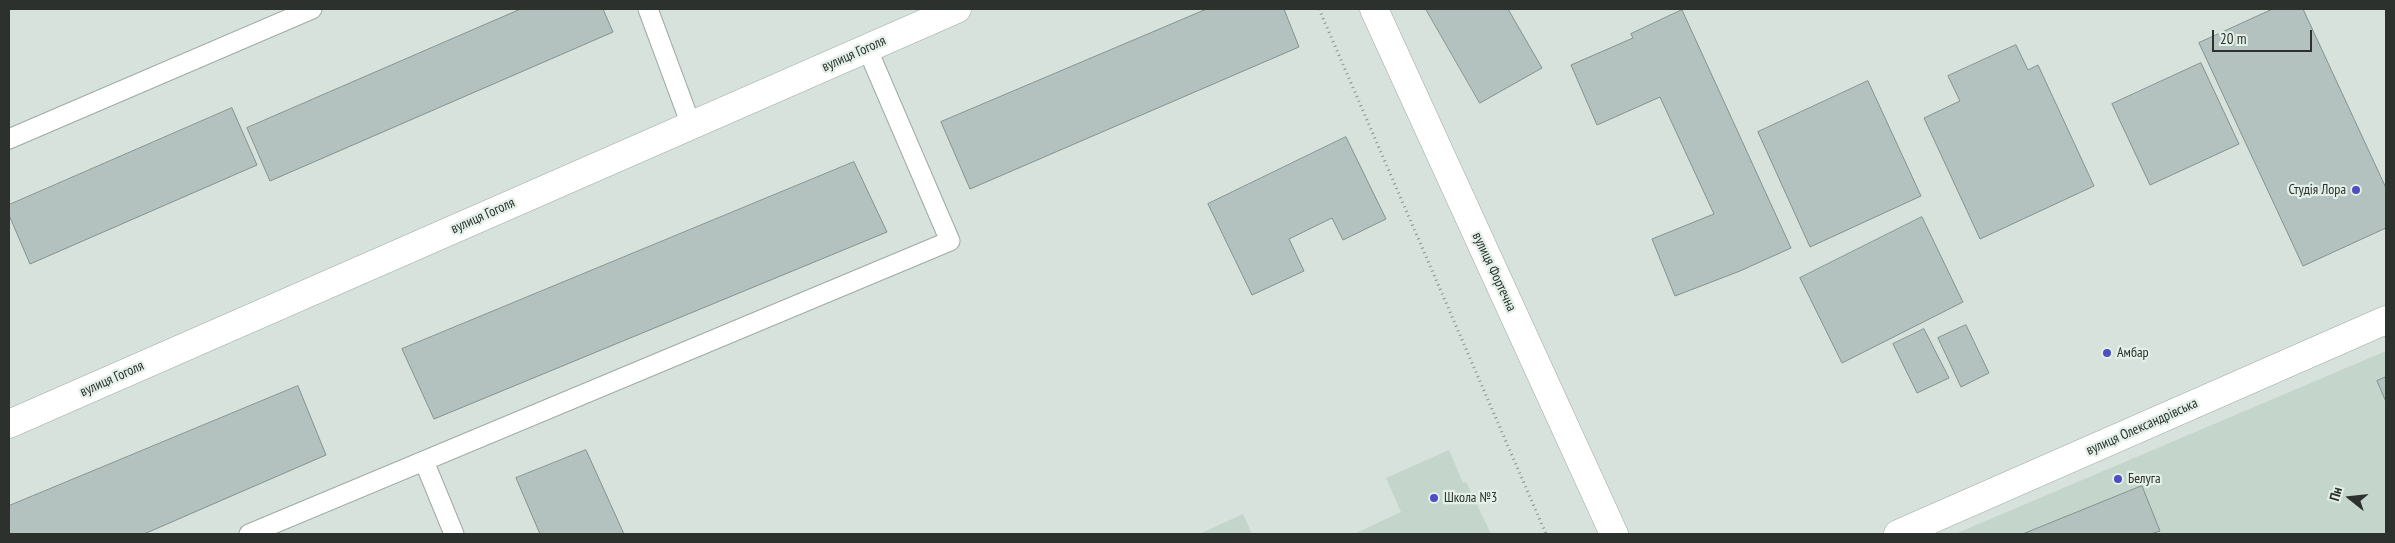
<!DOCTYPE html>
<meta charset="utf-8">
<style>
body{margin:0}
#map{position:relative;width:2395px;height:543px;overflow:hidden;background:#d6e2db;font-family:"PT Sans Narrow",sans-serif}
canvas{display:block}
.frame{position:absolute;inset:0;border:10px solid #2c312e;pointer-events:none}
.north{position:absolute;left:2325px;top:473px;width:50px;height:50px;-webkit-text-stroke:4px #e3f0e8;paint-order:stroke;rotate:286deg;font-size:14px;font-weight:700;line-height:20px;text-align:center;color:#2c312e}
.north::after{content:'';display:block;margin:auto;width:18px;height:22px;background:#2c312e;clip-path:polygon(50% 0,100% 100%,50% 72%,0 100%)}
.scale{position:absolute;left:2212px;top:30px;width:100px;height:22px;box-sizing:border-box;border:2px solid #2c312e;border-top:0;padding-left:6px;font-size:15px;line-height:18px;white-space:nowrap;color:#2c312e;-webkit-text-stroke:4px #e3f0e8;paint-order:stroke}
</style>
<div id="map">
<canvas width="2395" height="543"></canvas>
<div class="frame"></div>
<div class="north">Пн</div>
<div class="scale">20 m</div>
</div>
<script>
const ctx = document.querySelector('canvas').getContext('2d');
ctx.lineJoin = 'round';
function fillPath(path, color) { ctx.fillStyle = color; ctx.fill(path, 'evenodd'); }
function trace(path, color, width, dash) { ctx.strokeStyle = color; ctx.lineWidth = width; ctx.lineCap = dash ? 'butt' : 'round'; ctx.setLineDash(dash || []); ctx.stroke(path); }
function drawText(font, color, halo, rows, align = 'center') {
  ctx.font = font + ' "PT Sans Narrow",sans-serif'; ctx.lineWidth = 4.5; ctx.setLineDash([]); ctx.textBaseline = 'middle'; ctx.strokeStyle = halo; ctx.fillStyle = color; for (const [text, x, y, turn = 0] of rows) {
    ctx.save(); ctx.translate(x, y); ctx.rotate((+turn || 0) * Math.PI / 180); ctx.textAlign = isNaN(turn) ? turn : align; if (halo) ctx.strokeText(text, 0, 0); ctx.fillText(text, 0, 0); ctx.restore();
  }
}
fillPath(new Path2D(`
 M2386 351V534H1955Z
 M1449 450 1463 483 1466 482 1491 534H1354L1401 512 1386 478Z
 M1243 514 1252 534H1199Z`), '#c4d6cb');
const building = new Path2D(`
 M521 9H603L613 32 270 181 247 128Z
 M1207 9H1284L1299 47 970 189 941 122Z
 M1426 9H1508L1542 68 1480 103Z
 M2273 9H2303L2386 188V228L2303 266 2199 43Z
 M1682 10 1791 248 1740 271 1675 296 1652 239 1714 214 1660 97 1597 125 1571 65 1633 38 1631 34Z
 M2016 45 2028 70 2038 65 2094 186 1980 239 1924 118 1960 101 1948 76Z
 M2201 63 2239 144 2150 185 2112 104Z
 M1868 81 1921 196 1810 247 1758 132Z
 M232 108 257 165 30 264 9 215V205Z
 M1346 137 1386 219 1343 240 1332 218 1289 239 1304 271 1252 295 1208 204Z
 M854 162 887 232 434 419 402 349Z
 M1922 217 1963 302 1842 363 1800 278Z
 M1966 325 1989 373 1961 387 1938 338Z
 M1924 329 1949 378 1917 393 1893 344Z
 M2386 377V402L2377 381Z
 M298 386 326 455 144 534H9V506Z
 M586 450 624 534H540L516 478Z
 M2142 486 2160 531 2151 534H2023Z`);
fillPath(building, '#b3c1bf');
trace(building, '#84928f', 1);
const lane = new Path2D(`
 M648 9 691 125
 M9 139 312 9
 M424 461 454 534
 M249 534 950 241 867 48`);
const street = new Path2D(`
 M1898 534 2386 320`);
const secondary = new Path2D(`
 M1374 9 1614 534
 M9 424 957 9`);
trace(lane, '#9eaaa3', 21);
trace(street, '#9eaaa3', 29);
trace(secondary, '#9eaaa3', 29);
trace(new Path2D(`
 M1319 9 1546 534`), '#89928d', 3, [1, 4]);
trace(lane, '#fff', 19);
trace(street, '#fff', 28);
trace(secondary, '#fff', 28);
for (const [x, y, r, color] of [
 [2356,190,5,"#4e4dc4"],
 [2107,353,5,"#4e4dc4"],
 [2118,479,5,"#4e4dc4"],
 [1434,498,5,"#4e4dc4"]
]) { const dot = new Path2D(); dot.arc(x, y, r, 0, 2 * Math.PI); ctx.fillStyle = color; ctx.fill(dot); trace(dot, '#e3f0e8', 2); }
drawText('14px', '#2c312e', '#e3f0e8', [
 ["вулиця Гоголя",854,54,-24],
 ["вулиця Гоголя",483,216,-24],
 ["вулиця Фортечна",1494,272,65],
 ["вулиця Гоголя",112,379,-24],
 ["вулиця Олександрівська",2142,427,-24]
]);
drawText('14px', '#2c312e', '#e3f0e8', [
 ["Студія Лора",2346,190,"right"],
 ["Амбар",2117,353],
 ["Белуга",2128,479],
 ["Школа №3",1444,498]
], 'left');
</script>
